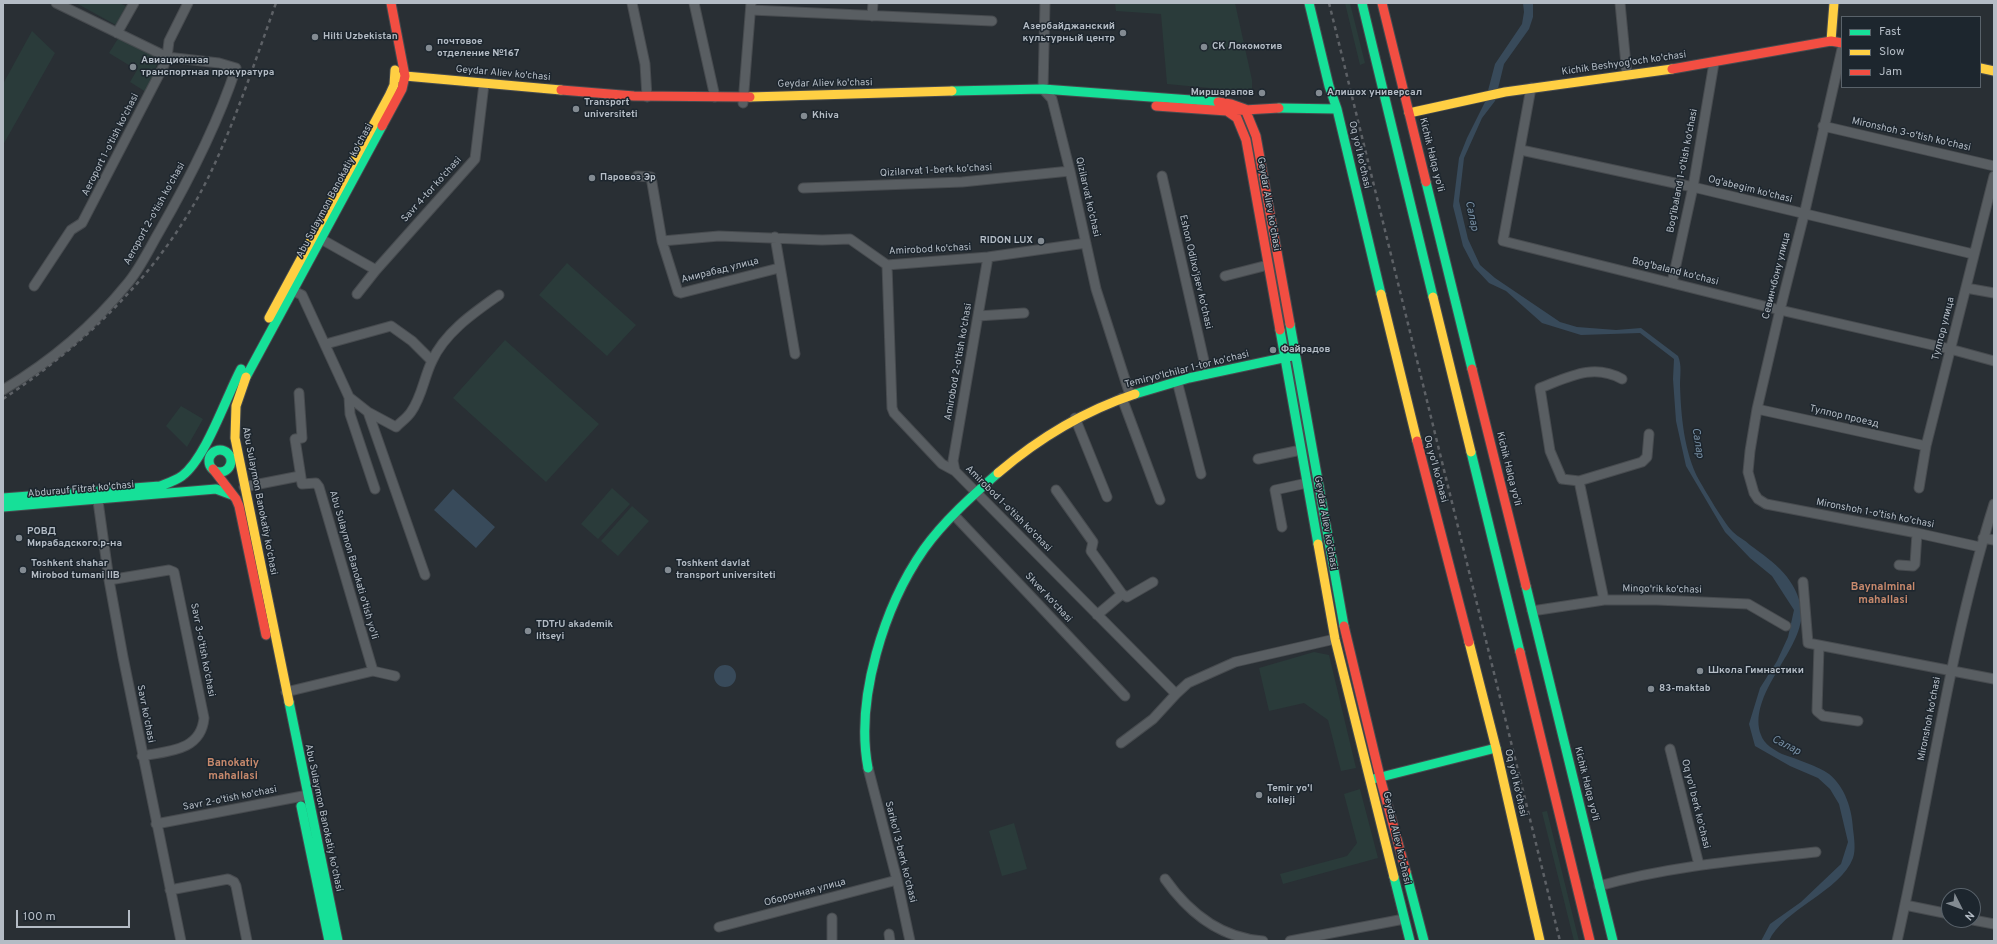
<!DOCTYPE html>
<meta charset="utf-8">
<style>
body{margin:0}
#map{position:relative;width:1997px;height:944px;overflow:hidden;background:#292f34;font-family:Overpass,sans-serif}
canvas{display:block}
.frame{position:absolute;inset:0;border:4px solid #b4bcc5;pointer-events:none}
.legend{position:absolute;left:1841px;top:16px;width:140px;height:72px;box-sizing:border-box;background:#1d262e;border:1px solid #59626a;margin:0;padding:5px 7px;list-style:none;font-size:12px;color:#b4bcc5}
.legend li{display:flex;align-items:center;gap:8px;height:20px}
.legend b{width:20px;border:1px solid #59626a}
.north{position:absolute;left:1941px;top:888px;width:40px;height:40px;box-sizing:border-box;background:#1d262e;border:1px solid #59626a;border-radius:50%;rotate:132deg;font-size:11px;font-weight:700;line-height:16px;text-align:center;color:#b4bcc5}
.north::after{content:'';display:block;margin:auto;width:14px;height:18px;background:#838b92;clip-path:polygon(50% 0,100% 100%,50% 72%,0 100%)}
.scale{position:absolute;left:16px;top:910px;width:114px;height:18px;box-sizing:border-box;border:2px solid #b4bcc5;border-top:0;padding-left:5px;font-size:12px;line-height:14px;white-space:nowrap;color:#b4bcc5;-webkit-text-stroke:3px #1d262e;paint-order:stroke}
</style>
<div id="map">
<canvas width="1997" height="944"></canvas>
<div class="frame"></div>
<ul class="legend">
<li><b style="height:5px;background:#16e098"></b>Fast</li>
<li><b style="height:5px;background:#ffcf43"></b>Slow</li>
<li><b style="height:5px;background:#f24e42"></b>Jam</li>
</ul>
<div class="north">N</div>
<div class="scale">100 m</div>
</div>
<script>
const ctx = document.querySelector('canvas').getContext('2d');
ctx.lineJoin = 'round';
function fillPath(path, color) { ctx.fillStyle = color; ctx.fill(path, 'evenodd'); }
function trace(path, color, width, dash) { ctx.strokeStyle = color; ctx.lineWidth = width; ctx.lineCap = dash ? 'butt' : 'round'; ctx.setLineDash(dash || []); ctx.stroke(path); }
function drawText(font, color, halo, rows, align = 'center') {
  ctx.font = font + ' Overpass,sans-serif'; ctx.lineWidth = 3; ctx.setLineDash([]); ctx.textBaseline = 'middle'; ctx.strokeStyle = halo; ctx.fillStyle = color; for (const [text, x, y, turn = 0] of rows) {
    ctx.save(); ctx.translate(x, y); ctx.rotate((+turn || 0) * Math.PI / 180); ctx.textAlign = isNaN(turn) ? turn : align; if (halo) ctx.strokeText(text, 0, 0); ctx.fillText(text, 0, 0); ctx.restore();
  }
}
fillPath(new Path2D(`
 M76 3H119L126 6 116 25Z
 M1115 3H1235L1252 80V92L1167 84 1161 14 1116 11Z
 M1345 3H1350L1365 63 1360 65Z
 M32 31 55 53 3 145V84Z
 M119 37 160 57 146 92 130 82 137 70 109 53Z
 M567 263 636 325 607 356 539 295Z
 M505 340 599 424 546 482 453 398Z
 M181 406 203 419 187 447 166 426Z
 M214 460a6 6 0 1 1 12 0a6 6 0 1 1-12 0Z
 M612 488 630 504 598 539 581 524Z
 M632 506 649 521 618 556 601 541Z
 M1314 652 1329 655 1356 768 1341 771 1328 720 1304 703 1269 711 1259 668Z
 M1360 789 1378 858 1283 884 1280 874 1347 856 1357 843 1344 794Z
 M1547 811 1579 941H1574L1542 812Z
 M1014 823 1027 869 1002 876 989 831Z`), '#2a3b3a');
fillPath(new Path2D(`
 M1523 3H1533V17L1529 29 1504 64 1495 101 1482 118 1464 158 1459 201 1468 239 1480 265 1495 278 1560 322 1577 327 1616 330 1641 328 1678 356C1682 365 1680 375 1680 385 1681 416 1684 452 1699 480 1706 492 1724 523 1733 532 1738 537 1745 540 1750 545 1776 564 1796 578 1802 611 1803 616 1801 621 1800 625 1792 659 1748 699 1761 735 1764 744 1774 750 1782 754 1796 759 1818 766 1829 774 1845 787 1852 809 1853 829 1854 837 1856 850 1853 858 1841 891 1782 910 1769 941H1761L1770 924 1801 902 1841 864 1848 842 1839 804 1830 789 1818 778 1790 766 1755 746 1749 724 1760 688 1777 661 1788 637 1794 610 1772 576 1750 558 1725 532 1686 466 1676 421 1673 379 1674 359 1640 333 1581 335 1542 323 1506 291 1489 283 1474 267 1463 246 1453 206 1459 158 1467 138 1485 102 1495 64 1522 24 1524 12Z
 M453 489 495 527 476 548 434 510Z
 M714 676a11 11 0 1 1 22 0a11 11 0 1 1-22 0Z`), '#384a5a');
const street = new Path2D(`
 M632 3 645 64 647 97
 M694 3 715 97
 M1045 3 1043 89 1052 99 1070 171 1096 289 1130 395
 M1620 3 1627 75
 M751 10 992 21
 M872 16 873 3
 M117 33 134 3
 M1842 49 1804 215 1780 310 1757 409 1750 451 1748 472 1754 493 1758 499 1766 504 1917 533 1980 547
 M1531 88 1503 241 1780 310 1950 349 1994 361
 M743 103 751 3
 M1823 126 1994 166
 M1521 150 1693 187 1973 254
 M637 176 651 177 662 241 678 292 681 293 779 268
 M1162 176 1207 374
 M803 188 962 182 1070 171
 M775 237 795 354
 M321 239 376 270
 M662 241 719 236 822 240 850 239 887 265 988 257 1086 243
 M887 265 892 408 894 413 942 464 955 471 1176 694
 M1225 276 1268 265
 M1672 283 1693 187 1714 63
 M34 286 71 230 82 223 164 65 167 57 169 41 188 3
 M1966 288 1994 293
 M289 289 302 295 349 397 368 412 425 575
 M357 294 376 270 475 159 484 84
 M978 316 1024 313
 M326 344 391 326 412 341 432 361
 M1622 379C1593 363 1569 377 1540 388L1550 451 1562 479 1579 481 1642 462 1647 457 1649 434
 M1177 381 1201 474
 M3 390C50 362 93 326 127 284 140 269 149 249 159 232 189 180 217 126 236 68L219 63 167 57 56 3
 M299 393 302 438 295 439 302 484 316 483 319 487 373 671 395 676
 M349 397 350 414 375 489
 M1122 398 1160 500
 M1757 409 1926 446
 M368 412 396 427C401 422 407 418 411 412 422 397 424 377 432 361 445 332 475 312 499 295
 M1075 418 1107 497
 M1258 459 1301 450
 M955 471 953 461 988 257
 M1579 481 1604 600
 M244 487 300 476
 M1919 488 1926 446 1994 176
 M1056 490 1093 542 1091 551 1122 594 1097 615
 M97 494 109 580 123 657 181 941
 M954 515 1125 696
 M1282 527 1275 490 1307 483
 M1983 538 1994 540
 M1899 565 1913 566 1915 564 1917 533
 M109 580 169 570 174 572 204 718C201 751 168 751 142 756
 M1803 582 1808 643 1994 679
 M1122 594 1127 597 1153 582
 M1532 611 1604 600H1657L1748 604 1786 626
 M1819 646 1817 711 1823 716 1858 721
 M286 692 373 671
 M1121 743 1153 719 1176 694 1188 683 1235 662 1335 639
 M1670 749 1699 865
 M868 768 897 880 910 941
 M156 824 308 795
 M1165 879C1189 913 1220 938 1263 941
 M1599 886C1670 866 1743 860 1816 852
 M170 890 228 879 234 882 236 886 247 941
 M1905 905 1949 914
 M832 918V941
 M1973 920 1994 924
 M719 927 897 880
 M889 934 890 941
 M1290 941 1404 919
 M1897 941C1930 796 1949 647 1994 504`);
const fast = new Path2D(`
 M1309 3 1329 86 1337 109 1381 294
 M1362 3 1433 297
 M952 91 1043 89 1218 102
 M1279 108 1337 109
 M1426 182 1472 369
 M1290 324 1344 626
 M1280 330 1318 544
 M246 377 382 126
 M1135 394 1189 378 1292 356
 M209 461a11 11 0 1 1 22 0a11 11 0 1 1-22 0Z
 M1471 452 1520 652
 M3 498 160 486C168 483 175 481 182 476 206 458 226 397 241 369
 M3 507 216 489 232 495
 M1526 586 1613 941
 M289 702 338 941
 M868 768C855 699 884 606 924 549 944 521 972 496 998 473
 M1373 779 1496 748
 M301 806 329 941
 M1406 872 1424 941
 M1394 877 1410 941`);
const slow = new Path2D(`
 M1831 41 1834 3
 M1980 68 1994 71
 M395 78 405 76 561 90
 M750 97 952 91
 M1409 113 1505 92 1672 69
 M1381 294 1417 441
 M1433 297 1471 452
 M269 318 389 96 394 85 395 70
 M246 377 236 406 235 438 289 702
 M998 473C1039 438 1084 411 1135 394
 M1318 544 1335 639 1394 877
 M1469 642 1496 748 1540 941`);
const jam = new Path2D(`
 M1382 3 1426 182
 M1672 69 1831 41 1842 43
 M561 90 634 96 750 97
 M1218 102 1231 104 1245 109 1256 136 1290 324
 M1156 106 1227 111 1279 108
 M1227 111 1237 118 1246 140 1280 330
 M382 126 402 89 405 76 391 3
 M1472 369 1526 586
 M1417 441 1469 642
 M213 469 236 499 239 506 266 635
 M1344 626 1381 781 1406 872
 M1520 652 1590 941`);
trace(street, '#474b4f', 11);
trace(fast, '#474b4f', 11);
trace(slow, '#474b4f', 11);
trace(jam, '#474b4f', 11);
trace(street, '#595e62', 9);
trace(fast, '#16e098', 9);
trace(slow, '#ffcf43', 9);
trace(jam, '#f24e42', 9);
trace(new Path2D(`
 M1329 3 1560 941
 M3 399C93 339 171 262 216 161 239 110 257 56 276 3`), '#5d6166', 2.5, [4, 4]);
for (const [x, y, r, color] of [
 [1123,33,4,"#838b92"],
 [315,37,4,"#838b92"],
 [1204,47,4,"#838b92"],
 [429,48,4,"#838b92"],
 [133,67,4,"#838b92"],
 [1262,93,4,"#838b92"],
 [1319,93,4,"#838b92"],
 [576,109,4,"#838b92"],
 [804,116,4,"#838b92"],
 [592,178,4,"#838b92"],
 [1041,241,4,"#838b92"],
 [1273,350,4,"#838b92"],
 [19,538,4,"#838b92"],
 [23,570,4,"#838b92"],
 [668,570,4,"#838b92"],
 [528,631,4,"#838b92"],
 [1700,671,4,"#838b92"],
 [1651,689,4,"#838b92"],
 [1259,795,4,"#838b92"]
]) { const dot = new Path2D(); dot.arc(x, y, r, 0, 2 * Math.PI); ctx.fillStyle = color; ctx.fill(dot); trace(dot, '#1d262e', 1.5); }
drawText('bold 10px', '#b4bcc5', '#1d262e', [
 ["Азербайджанский",1115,27,"right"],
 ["культурный центр",1115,39,"right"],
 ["Hilti Uzbekistan",323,37],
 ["почтовое",437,42],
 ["отделение №167",437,54],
 ["СК Локомотив",1212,47],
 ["Авиационная",141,61],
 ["транспортная прокуратура",141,73],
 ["Миршарапов",1254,93,"right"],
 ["Алишох универсал",1327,93],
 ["Transport",584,103],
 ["universiteti",584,115],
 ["Khiva",812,116],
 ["Паровоз Эр",600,178],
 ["RIDON LUX",1033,241,"right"],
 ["Файрадов",1281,350],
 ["РОВД",27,532],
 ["Мирабадского.р-на",27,544],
 ["Toshkent shahar",31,564],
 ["Mirobod tumani IIB",31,576],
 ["Toshkent davlat",676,564],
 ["transport universiteti",676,576],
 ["TDTrU akademik",536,625],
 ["litseyi",536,637],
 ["Школа Гимнастики",1708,671],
 ["83-maktab",1659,689],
 ["Temir yo'l",1267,789],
 ["kolleji",1267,801]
], 'left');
drawText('10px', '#b4bcc5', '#1d262e', [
 ["Kichik Beshyog'och ko'chasi",1624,64,-8],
 ["Geydar Aliev ko'chasi",503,74,5],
 ["Geydar Aliev ko'chasi",825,84,-1],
 ["Mironshoh 3-o'tish ko'chasi",1911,135,13],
 ["Aeroport 1-o'tish ko'chasi",111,145,-63],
 ["Oq yo'l ko'chasi",1359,155,77],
 ["Kichik Halqa yo'li",1431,155,76],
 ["Qizilarvat 1-berk ko'chasi",936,171,-3],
 ["Bog'ibaland 1-o'tish ko'chasi",1683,171,-79],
 ["Savr 4-tor ko'chasi",432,190,-48],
 ["Og'abegim ko'chasi",1750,190,14],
 ["Abu Sulaymon Banokatiy ko'chasi",335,191,-62],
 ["Qizilarvat ko'chasi",1087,197,77],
 ["Geydar Aliev ko'chasi",1268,204,80],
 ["Aeroport 2-o'tish ko'chasi",155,214,-61],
 ["Amirobod ko'chasi",930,250,-3],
 ["Амирабад улица",720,271,-14],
 ["Eshon Odilxo'jaev ko'chasi",1195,272,77],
 ["Bog'baland ko'chasi",1675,272,14],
 ["Севинчбону улица",1777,276,-76],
 ["Тулпор улица",1944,329,-76],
 ["Amirobod 2-o'tish ko'chasi",959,362,-80],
 ["Temiryo‘lchilar 1-tor koʻchasi",1187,370,-14],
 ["Тулпор проезд",1844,417,13],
 ["Oq yo'l ko'chasi",1435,469,75],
 ["Kichik Halqa yo'li",1508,469,76],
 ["Abdurauf Fitrat ko'chasi",81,490,-5],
 ["Abu Sulaymon Banokatiy ko'chasi",259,501,79],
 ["Amirobod 1-o'tish ko'chasi",1008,509,45],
 ["Mironshoh 1-o'tish ko'chasi",1875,514,11],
 ["Geydar Aliev ko'chasi",1325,523,80],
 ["Abu Sulaymon Banokati o'tish yo'li",353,565,74],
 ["Mingo'rik ko'chasi",1662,590,1],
 ["Skver ko'chasi",1048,598,47],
 ["Savr 3-o'tish ko'chasi",202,650,79],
 ["Savr ko'chasi",145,714,79],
 ["Mironshoh ko'chasi",1930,719,-79],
 ["Oq yo'l ko'chasi",1515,783,77],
 ["Kichik Halqa yo'li",1586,784,76],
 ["Savr 2-o'tish ko'chasi",230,799,-11],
 ["Oq yo'l berk ko'chasi",1695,804,76],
 ["Abu Sulaymon Banokatiy ko'chasi",323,818,78],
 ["Geydar Aliev ko'chasi",1396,838,77],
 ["Sariko'l 3-berk ko'chasi",900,852,76],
 ["Оборонная улица",805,893,-15]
]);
drawText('italic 11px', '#7890a5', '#1d262e', [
 ["Салар",1471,216,78],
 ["Салар",1697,443,81],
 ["Салар",1786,746,27]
]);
drawText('bold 11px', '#c7896c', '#1d262e', [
 ["Baynalminal",1883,588],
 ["mahallasi",1883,601],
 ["Banokatiy",233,764],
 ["mahallasi",233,777]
]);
</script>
